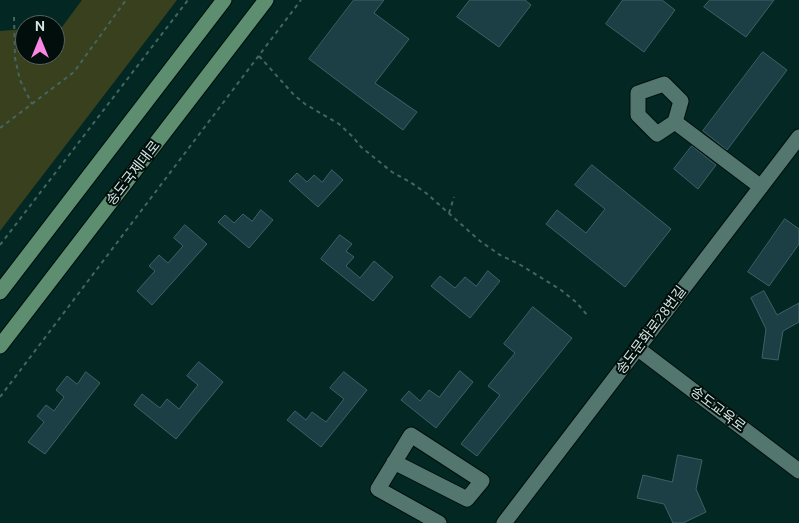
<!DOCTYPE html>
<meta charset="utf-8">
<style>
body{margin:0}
#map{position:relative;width:799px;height:523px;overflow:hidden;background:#032823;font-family:Ubuntu,sans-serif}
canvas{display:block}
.north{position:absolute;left:15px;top:15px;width:50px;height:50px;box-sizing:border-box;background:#020e0b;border:1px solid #566461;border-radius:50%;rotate:0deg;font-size:14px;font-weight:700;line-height:20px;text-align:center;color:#d3e6e2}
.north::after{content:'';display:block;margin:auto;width:18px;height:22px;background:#fc86e4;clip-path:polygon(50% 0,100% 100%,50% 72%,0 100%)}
</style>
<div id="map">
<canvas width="799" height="523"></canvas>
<div class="north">N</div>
</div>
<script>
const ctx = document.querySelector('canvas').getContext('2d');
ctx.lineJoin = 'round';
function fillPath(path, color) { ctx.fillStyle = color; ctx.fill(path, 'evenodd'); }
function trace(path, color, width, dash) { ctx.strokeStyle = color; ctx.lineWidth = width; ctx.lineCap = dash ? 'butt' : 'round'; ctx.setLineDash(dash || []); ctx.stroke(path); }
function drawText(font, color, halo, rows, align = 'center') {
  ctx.font = font + ' Ubuntu,"Noto Sans KR",sans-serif'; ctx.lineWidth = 4; ctx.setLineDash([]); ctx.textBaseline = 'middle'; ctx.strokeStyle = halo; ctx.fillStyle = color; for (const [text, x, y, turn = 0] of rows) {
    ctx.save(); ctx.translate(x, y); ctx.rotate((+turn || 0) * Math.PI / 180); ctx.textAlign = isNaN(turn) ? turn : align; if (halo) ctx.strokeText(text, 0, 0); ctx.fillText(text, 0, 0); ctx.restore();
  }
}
fillPath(new Path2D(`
 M82 0H177L0 231V31L25 29V55H55V27H62Z`), '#38401e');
const building = new Path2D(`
 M354 0H384L374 13 409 39 375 83 417 112 403 130 309 59Z
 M470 0H525L531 5 499 47 457 17Z
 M623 0H662L675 10 644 52 606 24Z
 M710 0H774L746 37 704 7Z
 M763 52 787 70 727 150 703 131Z
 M692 146 716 165 698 189 674 169Z
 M592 165 671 229 625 287 546 224 557 210 586 233 605 209 575 185Z
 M332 170 343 180 318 207 289 181 297 173 307 182 314 175 322 182Z
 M261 210 273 220 249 248 218 222 225 215 234 223 243 214 252 221Z
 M785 219 799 229V244L769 286 748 272Z
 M185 225 207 244 152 305 137 291 155 271 149 266 159 255 168 263 183 246 174 238Z
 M340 235 352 244 346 251 354 257 346 266 360 278 374 261 393 277 373 301 321 259Z
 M488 271 500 281 470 318 431 286 440 276 455 288 465 277 476 286Z
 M764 291 777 315 799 303V322L783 331 778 360 762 358 766 329 751 298Z
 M533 307 572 338 477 456 461 444 500 395 488 386 515 353 504 344Z
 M199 362 223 382 176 439 134 405 142 394 160 408 167 399 179 409 198 385 187 376Z
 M460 371 473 382 436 428 401 400 409 391 420 401 429 390 439 397Z
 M86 372 100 383 45 454 28 442 44 422 37 416 46 405 54 411 64 397 56 390 67 376 77 384Z
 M344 372 367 390 321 447 287 420 295 411 306 420 312 412 326 422 344 399 330 388Z
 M678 455 702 460 696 489 706 512 683 523H673L664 504 637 498 643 475 672 482Z`);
fillPath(building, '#1c3f45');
trace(building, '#3e6168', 1);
const minor = new Path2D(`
 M675 122 657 134 638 115V93L664 84 681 101 675 122 761 187
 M637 348 799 471
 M394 462 467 499 482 481 411 435 378 489 439 523
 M504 523 799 137`);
const major = new Path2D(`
 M0 292 224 0
 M0 346 266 0`);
trace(minor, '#000f0c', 17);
trace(major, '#000f0c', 17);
trace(new Path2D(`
 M14 17 15 58 20 80 32 104
 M259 56 294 95 305 104 339 124 353 137 361 147 392 172 410 182 426 193 480 241 500 255 519 264 561 290 576 302 588 316
 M0 128 74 72 126 0
 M449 213 454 197
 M0 245 188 0
 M0 397 301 0`), '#466561', 2, [4, 4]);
trace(minor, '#53766f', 15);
trace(major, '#5d8e70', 15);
drawText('14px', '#d3e6e2', '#020e0b', [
 ["송도국제대로",133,173,-52],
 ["송도문화로28번길",651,330,-53],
 ["송도교육로",718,409,37]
]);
</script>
